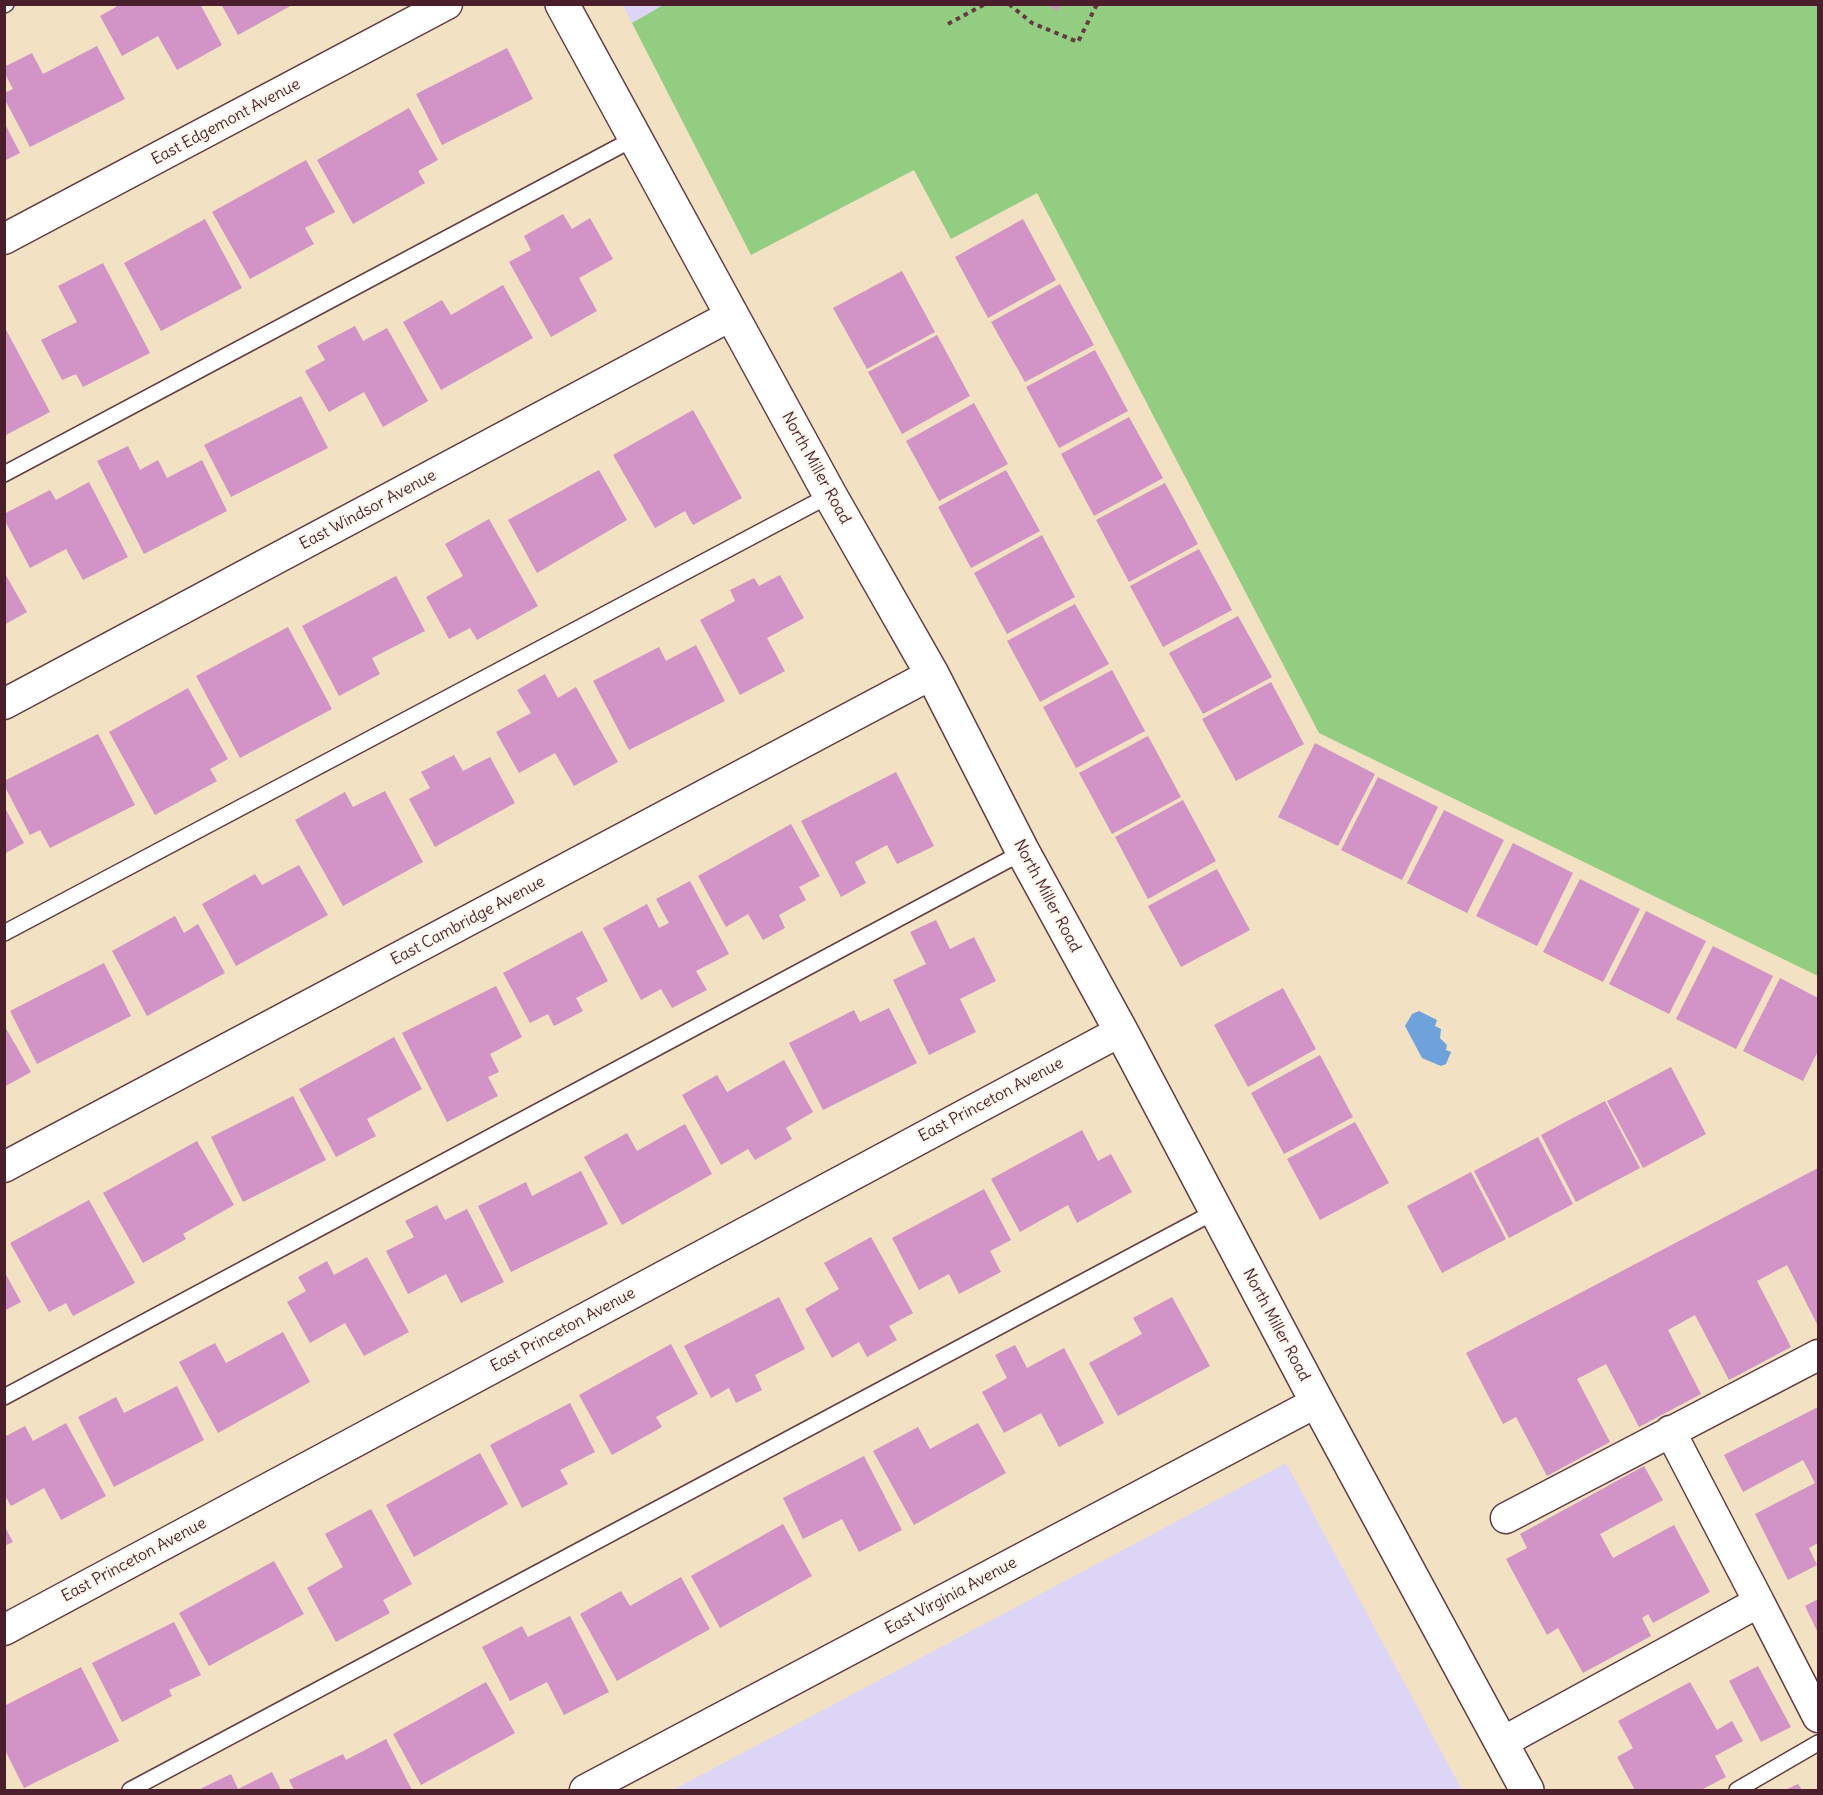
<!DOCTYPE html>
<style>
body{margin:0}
#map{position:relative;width:1823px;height:1795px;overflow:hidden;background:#f2e1c3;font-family:Delius,sans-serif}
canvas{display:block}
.frame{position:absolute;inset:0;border:6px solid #4a1f2b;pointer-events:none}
</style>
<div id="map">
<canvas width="1823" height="1795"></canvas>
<div class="frame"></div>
</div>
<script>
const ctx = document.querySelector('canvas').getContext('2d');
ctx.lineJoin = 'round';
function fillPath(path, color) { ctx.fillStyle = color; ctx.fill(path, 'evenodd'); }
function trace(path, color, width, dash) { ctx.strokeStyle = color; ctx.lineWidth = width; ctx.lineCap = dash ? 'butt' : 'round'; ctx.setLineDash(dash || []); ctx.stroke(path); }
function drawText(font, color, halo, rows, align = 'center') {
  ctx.font = font + ' Delius,sans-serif'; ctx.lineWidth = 4.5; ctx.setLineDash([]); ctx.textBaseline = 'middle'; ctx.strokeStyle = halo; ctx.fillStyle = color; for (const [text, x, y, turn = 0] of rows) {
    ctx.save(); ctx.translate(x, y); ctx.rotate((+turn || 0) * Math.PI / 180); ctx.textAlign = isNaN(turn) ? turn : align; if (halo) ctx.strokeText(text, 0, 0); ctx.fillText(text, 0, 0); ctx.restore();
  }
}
fillPath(new Path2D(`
 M623 5H665L632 23Z
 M1286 1463 1462 1790H673Z`), '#ddd5f6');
fillPath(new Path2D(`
 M665 4 1818 5V976L1319 733 1037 193 951 239 914 170 751 255 632 23Z`), '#93cd81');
fillPath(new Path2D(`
 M1419 1011 1437 1020 1435 1026 1441 1029 1440 1038 1447 1045 1446 1050 1451 1052 1446 1064 1441 1066 1422 1058 1405 1026 1412 1014Z`), '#6fa1da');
fillPath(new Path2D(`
 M121 4H200L222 45 177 70 158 36 122 56 100 16Z
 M221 4H294L238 35Z
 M1047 4H1061L1057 11Z
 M97 46 125 99 30 147 4 98V93L13 89 4 72V67L32 53 43 74Z
 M507 48 533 99 442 145 416 94Z
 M409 108 438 160 418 171 425 183 353 224 317 160Z
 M4 122 20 153 4 161Z
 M306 160 335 212 305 228 314 244 250 279 212 212Z
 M563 214 572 229 590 218 613 259 579 278 597 311 551 337 509 262 531 250 524 236Z
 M205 219 242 288 161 331 124 263Z
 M1023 219 1056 280 988 318 955 257Z
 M103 263 150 353 83 387 76 374 62 380 41 340 77 322 58 286Z
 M902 271 935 332 867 369 833 308Z
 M1060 284 1094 345 1025 382 991 322Z
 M503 285 533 338 441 390 403 322 442 300 451 315Z
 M4 326 50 412 4 436Z
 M355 326 363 341 387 328 428 401 383 427 364 392 329 412 305 371 325 360 317 346Z
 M937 335 970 396 902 434 868 372Z
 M1095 350 1128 411 1059 448 1026 387Z
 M301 396 328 448 231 497 204 445Z
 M974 403 1008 464 939 501 906 441Z
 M693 410 742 498 693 525 685 511 655 528 613 455Z
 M1129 417 1163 478 1094 516 1061 454Z
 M128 446 140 470 158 460 167 478 202 460 227 511 144 554 97 461Z
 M599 470 627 520 537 573 508 520Z
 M1006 470 1040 531 971 568 938 507Z
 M89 482 128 557 83 580 66 549 30 568 4 519V514L50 490 56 500Z
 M1165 483 1198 544 1129 582 1096 520Z
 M489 519 538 606 477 640 470 628 449 639 426 597 463 576 445 544Z
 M1042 535 1075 597 1007 634 974 573Z
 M1199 549 1232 610 1163 647 1130 586Z
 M4 572 27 612 4 625Z
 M780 575 804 618 767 638 785 671 740 695 700 620 735 601 730 590 754 578 759 586Z
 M396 576 425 631 372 658 380 674 339 696 302 626Z
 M1075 604 1109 664 1040 702 1007 641Z
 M1238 616 1272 677 1203 714 1169 653Z
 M288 627 332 709 240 758 196 676Z
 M696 645 725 701 629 750 593 681 659 647 666 661Z
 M1112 670 1145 731 1076 768 1043 707Z
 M545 674 558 698 576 687 618 762 574 786 555 753 519 773 496 732 531 713 517 690Z
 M1271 682 1304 744 1236 781 1202 719Z
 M188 688 228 759 210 769 217 781 155 815 109 732Z
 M98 734 135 805 50 848 40 830 30 835 4 785V781Z
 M1148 736 1181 797 1112 834 1079 773Z
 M1315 743 1375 774 1338 846 1278 817Z
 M454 755 463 771 490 757 515 803 435 847 409 799 430 788 421 772Z
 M896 772 934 846 897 864 887 845 855 862 866 883 841 897 801 821Z
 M1378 777 1438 807 1402 880 1341 850Z
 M385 791 423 862 343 906 295 820 345 792 353 807Z
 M1183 800 1216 861 1148 899 1115 837Z
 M4 806 24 843 4 854Z
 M1444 810 1504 840 1467 913 1407 883Z
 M791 824 820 876 799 887 806 900 779 915 785 928 763 940 748 914 726 927 698 876Z
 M1513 843 1573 873 1537 946 1476 916Z
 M299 865 328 915 236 966 202 904 255 874 262 885Z
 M1217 869 1250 930 1181 967 1148 906Z
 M1580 879 1640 909 1603 982 1543 952Z
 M690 881 729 954 696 971 707 990 672 1008 661 989 641 1000 603 928 647 904 659 928 669 923 656 899Z
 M1646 911 1706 941 1669 1014 1609 984Z
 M175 916 184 933 198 924 225 973 147 1016 112 951Z
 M936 920 950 949 974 937 996 981 960 999 976 1032 929 1055 893 980 926 964 910 932Z
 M582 931 608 981 576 998 583 1011 554 1026 548 1014 530 1023 503 973Z
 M1713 946 1773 976 1736 1049 1676 1019Z
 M104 963 131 1016 37 1064 10 1011Z
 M1780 978 1818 998V1051L1803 1081 1743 1051Z
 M496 986 522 1037 490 1054 499 1072 488 1077 498 1096 447 1122 402 1033Z
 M1283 988 1316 1049 1248 1087 1214 1025Z
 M889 1008 917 1063 823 1110 789 1043 854 1010 860 1022Z
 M4 1025 31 1072 4 1087Z
 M394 1037 422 1089 367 1119 376 1136 336 1157 299 1089Z
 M1320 1055 1353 1117 1284 1154 1251 1093Z
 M784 1060 813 1112 786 1128 792 1139 755 1160 748 1149 721 1165 682 1095 717 1075 727 1092Z
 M1671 1067 1706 1134 1643 1168 1607 1101Z
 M293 1096 326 1160 243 1202 211 1137Z
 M1605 1101 1640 1168 1576 1202 1541 1135Z
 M1355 1122 1389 1183 1320 1220 1287 1159Z
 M685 1124 712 1174 622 1225 584 1157 627 1133 637 1151Z
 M1082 1130 1098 1161 1111 1154 1132 1192 1077 1223 1068 1205 1020 1232 991 1179Z
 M1538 1137 1573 1204 1509 1238 1474 1171Z
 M197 1141 234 1205 183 1234 186 1239 143 1263 103 1193Z
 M1818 1168V1326L1787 1265 1757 1281 1791 1347 1729 1380 1695 1315 1668 1330 1701 1394 1639 1427 1606 1364 1577 1379 1610 1442 1547 1476 1516 1417 1503 1424 1466 1353Z
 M581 1171 608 1224 511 1272 478 1206 526 1182 532 1196Z
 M1471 1172 1506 1239 1442 1273 1407 1206Z
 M984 1189 1011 1240 990 1251 1001 1272 959 1294 949 1274 919 1290 892 1238Z
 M89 1200 135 1283 73 1316 66 1303 49 1312 10 1243Z
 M437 1205 445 1220 467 1209 504 1282 461 1303 446 1274 408 1294 386 1251 414 1237 405 1221Z
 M871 1237 913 1313 889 1326 897 1340 867 1357 859 1342 832 1358 805 1309 839 1289 824 1263Z
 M367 1257 409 1332 364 1356 345 1323 310 1343 287 1302 306 1291 298 1277 327 1261 334 1275Z
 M4 1271 21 1302 4 1311Z
 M779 1297 805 1349 755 1375 762 1390 736 1403 729 1388 711 1398 684 1346Z
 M1172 1297 1210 1366 1118 1416 1089 1363 1142 1334 1133 1318Z
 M283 1332 310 1382 218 1433 179 1362 215 1343 226 1363Z
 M671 1344 698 1394 656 1417 662 1427 612 1455 579 1395Z
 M1015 1345 1027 1368 1064 1348 1104 1423 1059 1447 1041 1413 1004 1433 982 1392 1007 1378 995 1355Z
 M177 1386 204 1440 114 1487 78 1417 116 1397 124 1413Z
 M570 1403 595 1452 560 1470 568 1484 522 1508 490 1445Z
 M1818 1407V1543L1809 1548 1817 1565 1788 1580 1755 1514 1815 1483 1803 1460 1743 1492 1724 1455Z
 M66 1423 106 1496 61 1520 44 1488 11 1506 4 1494V1437L25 1426 33 1441Z
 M978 1423 1006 1473 914 1525 873 1451 918 1427 930 1449Z
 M480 1453 508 1504 414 1557 386 1505Z
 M864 1456 902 1530 859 1552 842 1519 803 1539 783 1498Z
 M1644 1466 1663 1500 1600 1534 1613 1558 1674 1525 1710 1592 1653 1623 1648 1614 1642 1618 1651 1636 1583 1673 1558 1628 1547 1635 1506 1559 1527 1548 1520 1534Z
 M371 1509 412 1584 383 1600 390 1613 336 1642 307 1588 343 1567 325 1534Z
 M783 1524 812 1576 720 1628 691 1576Z
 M4 1525 13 1542 4 1546Z
 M274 1561 304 1614 209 1666 179 1613Z
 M681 1577 710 1629 617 1681 580 1614 621 1591 630 1606Z
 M1818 1599V1633L1805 1606Z
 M570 1616 609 1692 564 1715 547 1682 510 1701 482 1647 522 1626 528 1637Z
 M174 1622 201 1675 169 1690 172 1696 122 1722 92 1663Z
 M1758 1666 1791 1727 1761 1742 1729 1681Z
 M81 1667 119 1741 24 1788 4 1748V1706Z
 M486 1682 515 1733 421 1785 393 1734Z
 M1690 1682 1717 1730 1732 1721 1743 1741 1715 1756 1726 1777 1701 1790H1635L1617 1757 1633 1748 1618 1721Z
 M386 1739 412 1790H294L289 1780 343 1754 346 1760Z
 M272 1772 281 1790H198L231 1774 238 1789Z
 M1798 1784 1802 1790H1785Z`), '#d293c6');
const lane = new Path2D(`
 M4 5 6 4
 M4 474 635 138
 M4 933 830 495
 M4 1397 1023 852
 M130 1790 1216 1211
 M1737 1790 1818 1743`);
const street = new Path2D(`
 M4 239 447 4
 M4 704 732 315
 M4 1167 932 674
 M1670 1431 1759 1602
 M1506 1518 1818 1355
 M4 1630 1121 1031
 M1501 1743 1759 1602 1818 1717
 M585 1790 1317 1402`);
const secondary = new Path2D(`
 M562 4 830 495 932 674 1023 852 1121 1031 1317 1402 1527 1790`);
trace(lane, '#633c42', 18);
trace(street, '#633c42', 33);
trace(secondary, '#633c42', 36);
trace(new Path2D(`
 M1009 4 1032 23 1078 42 1097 4
 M948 24 985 4`), '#633c42', 4, [4.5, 4.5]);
trace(lane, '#fff', 15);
trace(street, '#fff', 30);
trace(secondary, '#fff', 33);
drawText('16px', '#4a1f2b', '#fbf7ec', [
 ["East Edgemont Avenue",226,122,-28],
 ["North Miller Road",816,468,61],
 ["East Windsor Avenue",368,510,-28],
 ["North Miller Road",1047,896,62],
 ["East Cambridge Avenue",468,921,-28],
 ["East Princeton Avenue",991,1100,-28],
 ["North Miller Road",1276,1325,62],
 ["East Princeton Avenue",563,1330,-28],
 ["East Princeton Avenue",134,1560,-28],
 ["East Virginia Avenue",951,1596,-28]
]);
</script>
